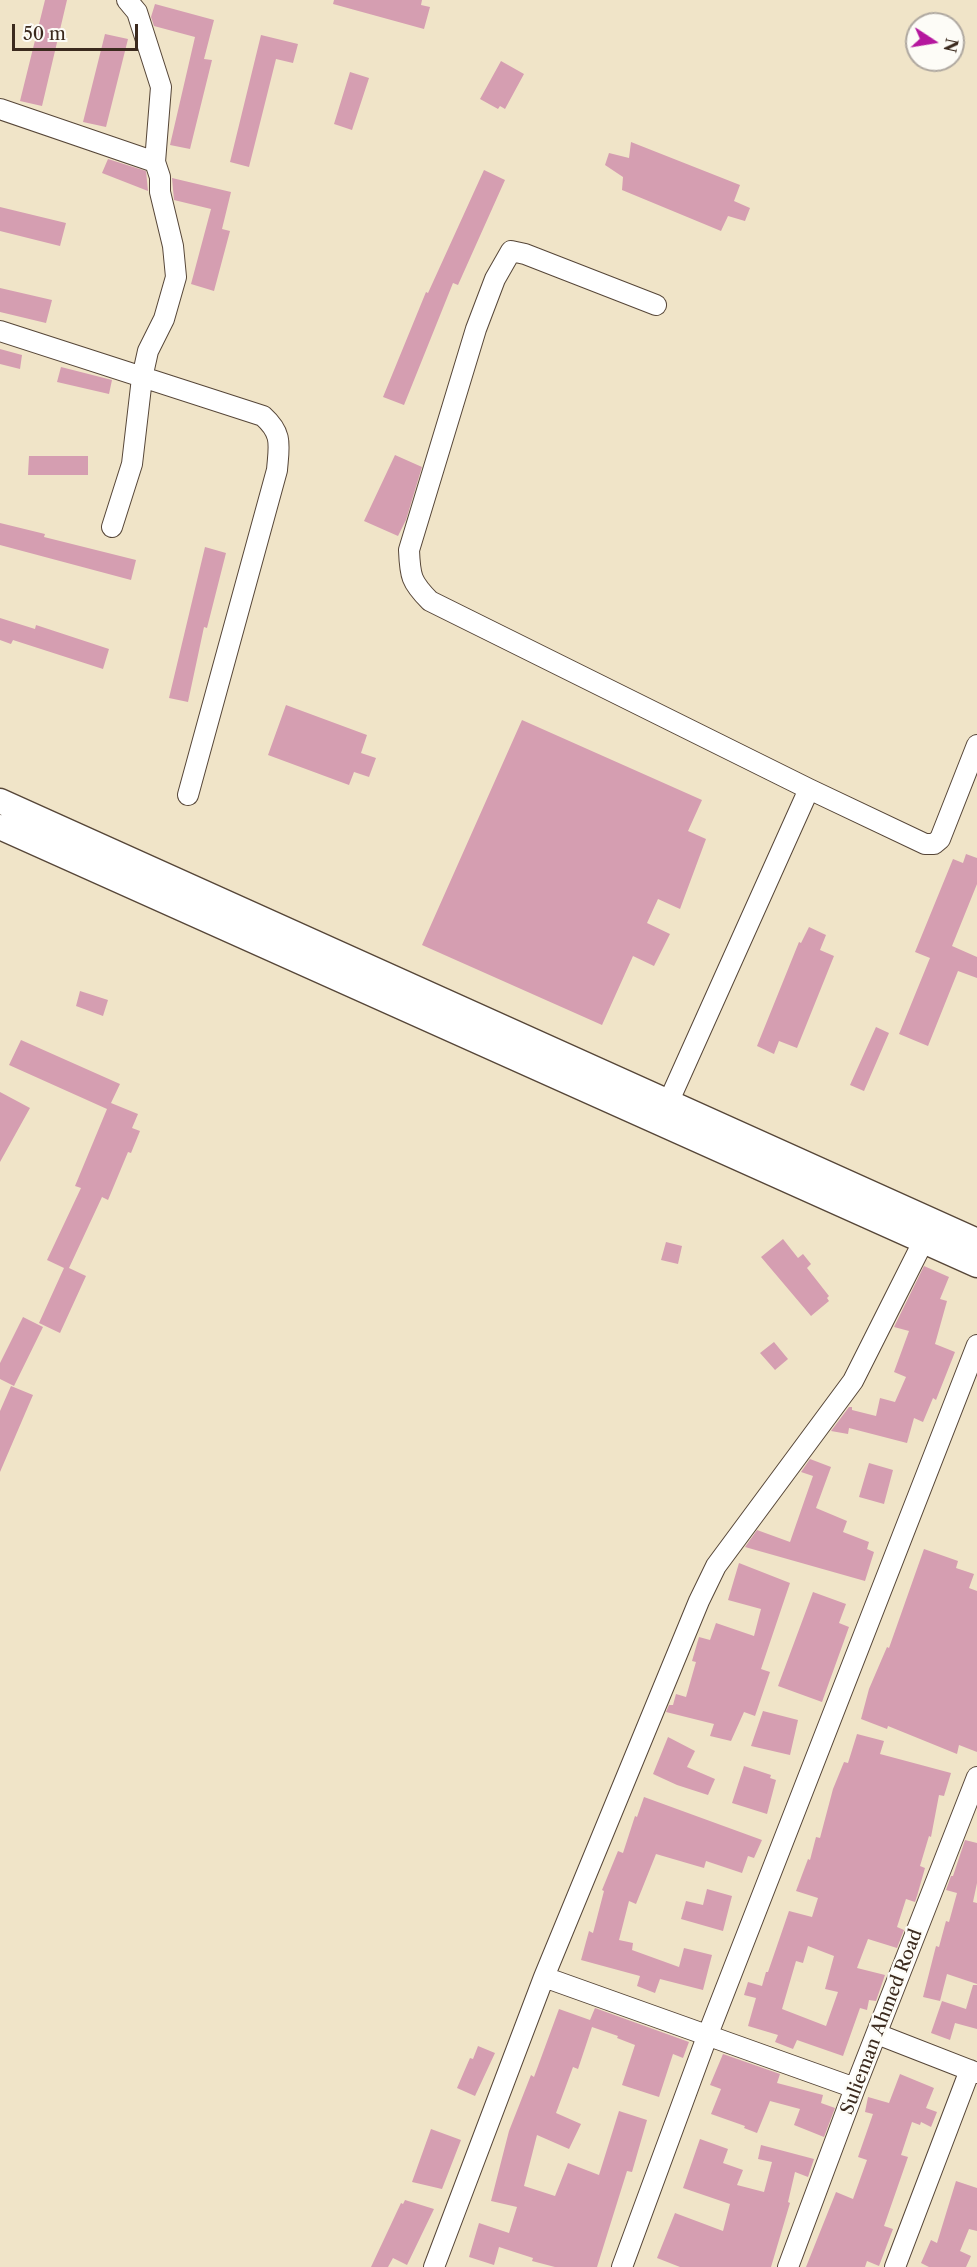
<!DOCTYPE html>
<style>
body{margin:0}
#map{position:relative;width:977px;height:2267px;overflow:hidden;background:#f0e4c8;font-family:"Libre Caslon Text",serif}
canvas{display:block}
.north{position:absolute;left:905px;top:12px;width:60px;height:60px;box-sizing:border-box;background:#fdfcf7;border:2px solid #afa8a0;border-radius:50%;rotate:102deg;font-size:16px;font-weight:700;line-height:24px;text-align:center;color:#3b2a1e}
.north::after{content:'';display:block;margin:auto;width:21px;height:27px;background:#b5179e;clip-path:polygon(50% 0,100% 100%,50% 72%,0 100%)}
.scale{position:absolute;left:12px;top:24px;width:126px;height:27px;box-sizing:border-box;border:3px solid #3b2a1e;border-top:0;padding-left:8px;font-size:18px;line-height:21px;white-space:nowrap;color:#3b2a1e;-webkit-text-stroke:4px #fdfcf7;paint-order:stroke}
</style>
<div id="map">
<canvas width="977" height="2267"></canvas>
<div class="north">N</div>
<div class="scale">50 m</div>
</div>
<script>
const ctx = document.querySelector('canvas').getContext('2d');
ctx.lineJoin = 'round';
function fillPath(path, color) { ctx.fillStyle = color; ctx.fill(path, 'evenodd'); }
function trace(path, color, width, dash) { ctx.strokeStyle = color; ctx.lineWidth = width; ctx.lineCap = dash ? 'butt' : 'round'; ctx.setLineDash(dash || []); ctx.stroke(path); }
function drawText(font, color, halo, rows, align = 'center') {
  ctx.font = font + ' "Libre Caslon Text",serif'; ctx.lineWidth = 5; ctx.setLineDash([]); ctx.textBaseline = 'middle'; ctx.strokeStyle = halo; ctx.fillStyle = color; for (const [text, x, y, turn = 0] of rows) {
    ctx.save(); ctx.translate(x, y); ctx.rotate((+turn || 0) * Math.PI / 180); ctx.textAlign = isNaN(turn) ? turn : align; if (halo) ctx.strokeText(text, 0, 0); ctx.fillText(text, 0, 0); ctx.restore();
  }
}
fillPath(new Path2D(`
 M45 0H67L42 106 20 101Z
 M334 0H422L421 5 430 7 424 29 333 4Z
 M155 4 214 20 204 59 212 60 190 149 170 145 195 37 154 26 151 17Z
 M105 34 128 39 106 127 83 122Z
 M261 35 298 44 293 63 276 59 249 167 230 162Z
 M501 61 524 74 505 109 500 106 498 109 480 99Z
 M350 72 369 78 352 130 334 124Z
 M631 142 740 185 734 201 750 208 745 221 728 216 721 231 622 190 623 177 605 165 609 153 629 158Z
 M108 159 146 171 148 191 102 173Z
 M484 170 505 180 458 285 453 283 404 405 383 397 426 292 428 293Z
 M172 178 231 192 222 229 230 231 214 291 191 284 211 209 174 200Z
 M0 207 66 223 60 246 0 231Z
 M0 288 52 300 46 323 0 312Z
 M0 349 22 355 20 369 0 364Z
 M61 367 112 380 109 394 57 382Z
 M395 455 422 467 406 520 398 536 364 521Z
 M29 456H88V475H28Z
 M0 523 45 534 44 537 136 560 131 580 0 545Z
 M205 547 226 553 207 628 204 627 188 702 169 698Z
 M0 618 35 629 36 625 109 649 103 669 13 640 11 644 0 640Z
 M286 705 367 735 361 753 376 758 369 777 354 772 349 785 268 755Z
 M522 720 702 800 688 831 706 839 680 909 658 899 647 923 670 934 654 966 633 956 602 1025 422 945Z
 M966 854 977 858V884L952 946 977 957V978L958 971 928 1046 899 1034 930 958 915 952 953 859 963 863Z
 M809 927 826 935 820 950 834 956 797 1048 779 1041 774 1054 757 1046 799 942 801 943Z
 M80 991 108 1000 103 1016 76 1006Z
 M876 1027 889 1033 864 1091 850 1085Z
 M21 1040 120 1084 111 1103 138 1114 132 1128 140 1131 131 1153 128 1152 108 1200 102 1197 69 1268 86 1276 60 1333 39 1323 64 1268 47 1260 81 1188 75 1186 107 1109 9 1065Z
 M0 1092 30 1108 0 1162Z
 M783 1239 798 1258 803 1254 811 1264 807 1268 829 1296 827 1298 829 1301 811 1316 761 1257Z
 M666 1242 682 1246 678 1264 661 1260Z
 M924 1266 949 1277 940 1299 947 1301 935 1344 955 1352 936 1400 933 1398 923 1422 914 1418 907 1443 849 1428 848 1434 831 1431 849 1407H852V1410L876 1416 880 1398 895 1402 906 1377 894 1372 909 1331 894 1327Z
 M23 1317 43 1327 14 1386 0 1379V1363Z
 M774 1342 788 1359 775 1370 760 1353Z
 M11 1386 33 1395 0 1472V1411Z
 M810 1459 831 1467 816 1508 847 1521 843 1532 869 1542 867 1549 874 1552 865 1581 745 1547 757 1530 790 1542 813 1476 801 1472Z
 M869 1463 893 1470 884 1504 859 1497Z
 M924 1549 958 1561 956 1568 974 1574 969 1588 977 1591V1752L959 1745 957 1754 888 1726 887 1729 861 1719 869 1689 887 1647 889 1648Z
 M739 1563 790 1583 761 1669 770 1672 755 1716 744 1712 731 1741 710 1736 714 1724 666 1712 669 1705H673L676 1694 686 1697 696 1662 692 1661 699 1637 710 1640 716 1623 754 1636 761 1609 728 1600Z
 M813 1592 846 1604 839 1623 849 1627 822 1702 778 1686Z
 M763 1711 798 1720 790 1755 751 1746Z
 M857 1734 884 1741 880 1754 951 1773 944 1796 939 1795 931 1837 929 1836 920 1866 925 1868 917 1896 915 1902 906 1899 897 1927 904 1930 897 1948 868 1939 857 1968 885 1975 876 2001 869 2000 867 2010 860 2008 843 2056 797 2040 793 2049 775 2042 778 2035 748 2026 756 1998 744 1995 748 1982 762 1986 766 1972H768L789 1911 812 1917 818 1898 796 1891 808 1859 810 1860 816 1837 820 1838 833 1789 844 1762 848 1763ZM808 1946 834 1956 825 1989 838 1992 826 2026 782 2009 796 1961 803 1963Z
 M668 1737 695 1751 687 1767 715 1779 708 1795 677 1785 653 1774Z
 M744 1766 771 1775 770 1778 776 1780 767 1814 732 1803Z
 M644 1797 762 1840 754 1858 748 1856 742 1873 706 1861 704 1868 656 1854 636 1904 629 1901 619 1940 633 1943 632 1950 679 1967 684 1948 712 1955 703 1990 660 1979 655 1993 637 1986 640 1976 581 1960 589 1931 593 1933 604 1891 602 1890 618 1851 623 1853 635 1816 637 1817Z
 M965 1840 977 1843V1883L973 1902 977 1903V1984L947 1974 940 2001 923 1997 936 1946 939 1947 946 1921 949 1922 957 1893 946 1890 951 1876H953Z
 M707 1889 732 1896 723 1931 681 1919 686 1901 703 1905Z
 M973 1985H977V2029L955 2023 950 2040 931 2033 942 2001 966 2009Z
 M595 2008 689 2042 683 2058 673 2054 659 2097 622 2085 635 2045 617 2038 618 2036 592 2027 578 2069 573 2067 556 2113 581 2124 569 2149 537 2135 524 2186 555 2196 568 2163 599 2175 619 2111 647 2120 632 2172 627 2171 597 2267H555L532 2261 533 2258 499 2247 494 2265 469 2257 479 2223 509 2233 517 2207 491 2201 509 2131 531 2075 534 2077 559 2009 590 2020Z
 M478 2046 495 2053 475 2096 457 2088 470 2058 473 2059Z
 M723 2054 780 2074 777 2083 823 2095 821 2103 835 2108 824 2137 794 2125 800 2109 770 2101 757 2133 744 2128 745 2126 711 2114 721 2089 710 2085Z
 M900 2074 934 2088 926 2108 937 2112 931 2127 921 2122 920 2125 912 2122 901 2155 908 2157 884 2226 893 2229 879 2266 867 2261 865 2267H806L836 2192 853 2199 867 2160 858 2157 873 2114 865 2112 868 2097 889 2103Z
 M431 2129 461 2140 442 2189 412 2182Z
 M700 2139 728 2149 723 2163 743 2170 737 2185 764 2192 772 2162 758 2159 761 2145 814 2159 808 2177 795 2172 788 2202 790 2203 771 2267H680L657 2258 675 2213 723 2231 730 2204 683 2188Z
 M956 2181 977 2188V2231L969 2229 960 2251 971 2256 966 2267H929L921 2263 931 2240 937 2243Z
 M405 2200 434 2209 407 2265 393 2258 388 2267H371L401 2203 403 2204Z`), '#d59eb1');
const minor = new Path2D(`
 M0 109 155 162
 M656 305 525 254 511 251 495 279 476 329 409 550C410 576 411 582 430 601L809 789 925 844H934L940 839 977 745
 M0 331 263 416C283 434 279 445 277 470L188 795
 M112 527 132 464 142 378 148 351 164 319 176 277 173 246 160 192V177L155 162 161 87 137 12 127 0
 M668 1103 809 789
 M544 1977 855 2088
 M877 2034 977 2073
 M434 2267 544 1977 699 1601 716 1566 853 1381 924 1240
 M622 2267 708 2034 977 1345
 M788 2267 855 2088 977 1777
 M895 2267 970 2070`);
const tertiary = new Path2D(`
 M0 801 977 1241
 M0 827 977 1265`);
trace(minor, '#564638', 22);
trace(tertiary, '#564638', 27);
trace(minor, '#fff', 20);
trace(tertiary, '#fff', 24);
drawText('18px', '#3b2a1e', '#fdfcf7', [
 ["Sulieman Ahmed Road",882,2022,-69]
]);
</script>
